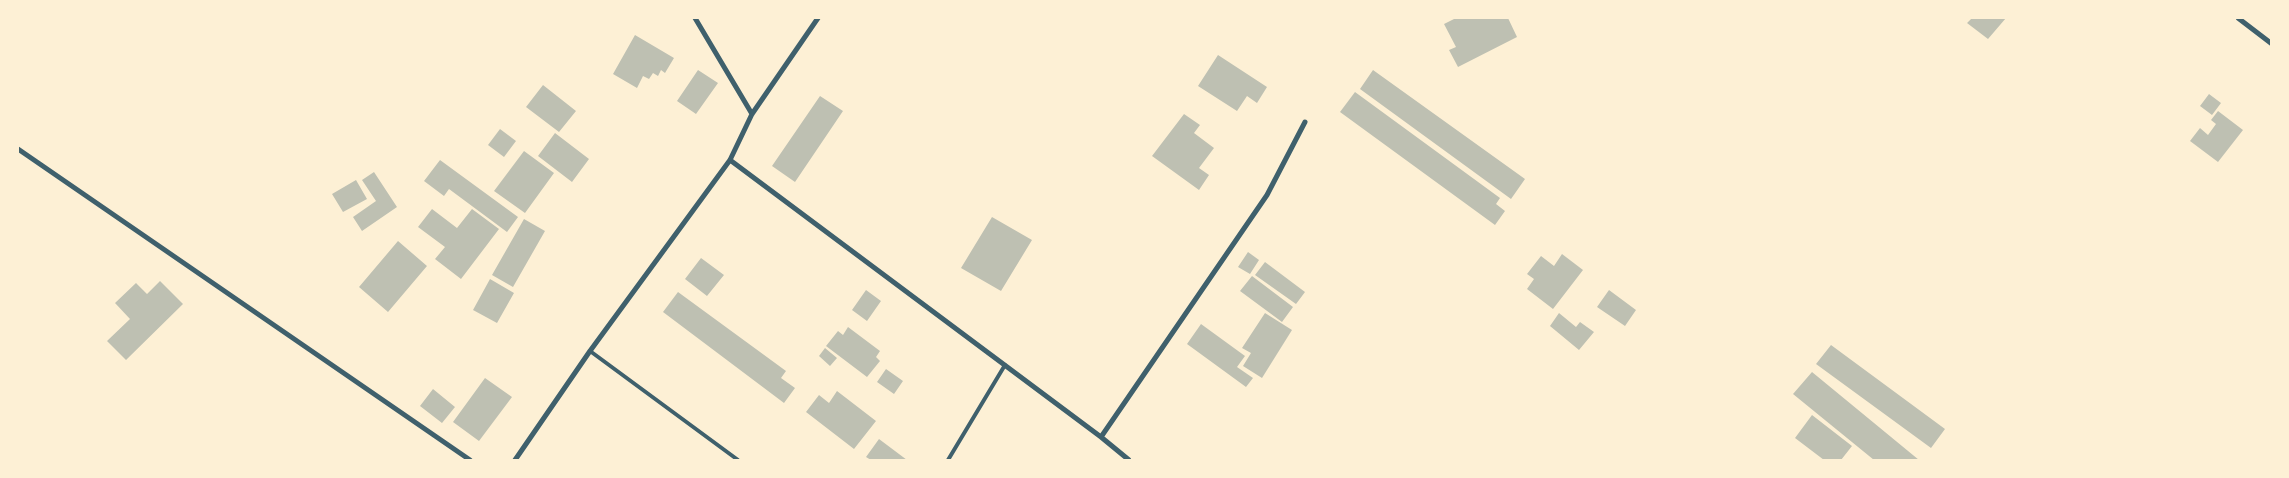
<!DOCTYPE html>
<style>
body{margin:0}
#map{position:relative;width:2289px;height:478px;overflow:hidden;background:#fdf0d5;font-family:"Asap Condensed",sans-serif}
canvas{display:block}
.frame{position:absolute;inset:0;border:19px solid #fdf0d5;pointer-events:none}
</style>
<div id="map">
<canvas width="2289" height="478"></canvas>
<div class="frame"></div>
</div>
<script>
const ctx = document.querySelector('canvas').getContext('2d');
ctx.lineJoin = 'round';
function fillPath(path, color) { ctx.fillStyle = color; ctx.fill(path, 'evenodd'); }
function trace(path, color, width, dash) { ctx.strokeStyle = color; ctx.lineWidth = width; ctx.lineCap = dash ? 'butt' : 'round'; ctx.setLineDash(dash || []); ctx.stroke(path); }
fillPath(new Path2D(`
 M1456 18H1508L1517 37 1458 67 1449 50 1456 47 1444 24Z
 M1972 18H2006L1988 39 1967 23Z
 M635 35 674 58 665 73 661 70 658 76 653 73 649 79 643 76 637 88 613 74Z
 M1218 55 1267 87 1257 103 1247 96 1237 111 1198 86Z
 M698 70 718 83 696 114 677 101Z
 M1373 70 1525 179 1511 199 1360 89Z
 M543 85 576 111 559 132 526 107Z
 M1355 92 1500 198 1496 204 1505 211 1495 225 1340 112Z
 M2209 94 2221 103 2212 115 2200 106Z
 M820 96 843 111 795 182 772 166Z
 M2218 111 2243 130 2218 162 2190 141 2200 128 2208 135 2216 124 2211 120Z
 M1184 114 1200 125 1194 133 1214 148 1199 168 1209 175 1199 190 1152 156Z
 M500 129 516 141 504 157 488 145Z
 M555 133 589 159 572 182 538 156Z
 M524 151 554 173 525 213 494 191Z
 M440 160 518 217 507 232 449 189 444 196 424 181Z
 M374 172 397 207 362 231 353 217 376 201 362 180Z
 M356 180 367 199 343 212 332 194Z
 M432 209 457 228 472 209 499 229 461 279 435 259 445 247 418 227Z
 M992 217 1032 240 1001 291 961 268Z
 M524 219 545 231 513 287 492 275Z
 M398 241 427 266 388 312 359 287Z
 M1248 252 1259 260 1250 274 1238 267Z
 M1562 254 1583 270 1553 309 1527 289 1534 279 1527 274 1541 256 1554 266Z
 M701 258 724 275 707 296 685 279Z
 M1265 262 1305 292 1296 304 1255 275Z
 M1252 276 1293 307 1282 322 1240 291Z
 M490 279 514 293 497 323 473 310Z
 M160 281 183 304 126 360 107 341 130 319 115 303 136 283 147 294Z
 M866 290 881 301 867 321 852 310Z
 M1609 290 1636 310 1625 326 1597 307Z
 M678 292 786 371 781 378 795 388 784 403 663 312Z
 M1265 313 1292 330 1262 378 1243 366 1251 353 1242 348Z
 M1559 313 1576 327 1580 322 1594 332 1579 350 1550 326Z
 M1201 324 1245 356 1237 367 1253 378 1246 387 1187 344Z
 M848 327 880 351 876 357 880 361 867 377 826 346 838 331 843 335Z
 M1831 345 1945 429 1931 448 1816 364Z
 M825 348 837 358 830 366 819 356Z
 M886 369 903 381 894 394 877 382Z
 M1812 372 1919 460H1874L1793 394Z
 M485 378 512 397 479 441 453 422Z
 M433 389 455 407 442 423 420 406Z
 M837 391 876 421 854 449 806 412 819 395 829 403Z
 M1812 415 1852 446 1841 460H1824L1795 438Z
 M879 439 907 460H871L866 457Z`), '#bec0b2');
trace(new Path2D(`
 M590 351 738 460
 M948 460 1005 365`), '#3f606c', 4);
trace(new Path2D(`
 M695 18 752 114
 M2238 18 2272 44
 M18 149 470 460
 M730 160 1101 437 1129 460
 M1101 437 1267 195 1305 122
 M515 460 590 351 730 160 752 114 818 18`), '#3f606c', 5);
</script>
